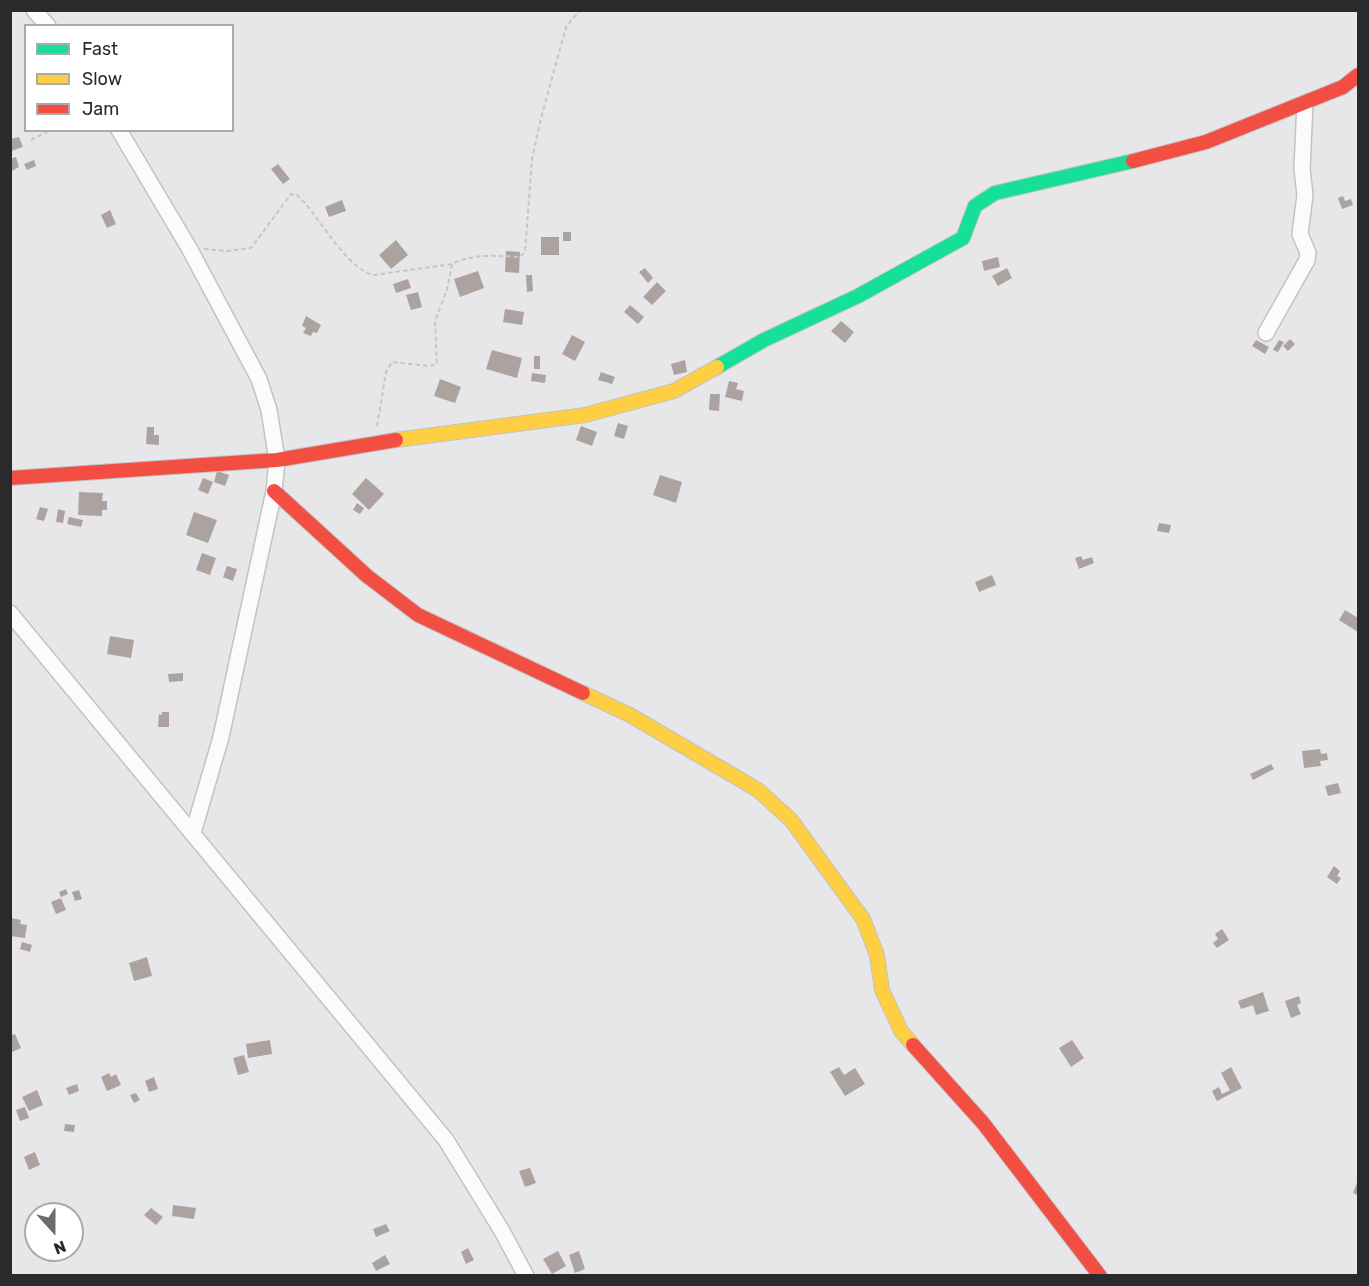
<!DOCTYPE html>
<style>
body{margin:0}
#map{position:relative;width:1369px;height:1286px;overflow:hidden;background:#e7e7e9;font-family:Rubik,sans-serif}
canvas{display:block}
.frame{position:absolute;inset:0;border:12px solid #2a2a2c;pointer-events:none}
.legend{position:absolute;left:24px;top:24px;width:210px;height:108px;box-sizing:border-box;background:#fff;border:2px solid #aaaaab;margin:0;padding:8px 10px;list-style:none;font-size:18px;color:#2a2a2c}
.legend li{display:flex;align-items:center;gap:12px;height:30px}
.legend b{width:30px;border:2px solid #aaaaab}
.north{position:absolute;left:24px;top:1202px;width:60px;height:60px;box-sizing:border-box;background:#fff;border:2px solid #aaaaab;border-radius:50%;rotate:159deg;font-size:16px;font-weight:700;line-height:24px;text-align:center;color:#2a2a2c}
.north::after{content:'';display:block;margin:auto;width:21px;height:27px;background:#6c6c6e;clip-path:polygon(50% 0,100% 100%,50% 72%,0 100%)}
</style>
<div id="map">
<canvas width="1369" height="1286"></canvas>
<div class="frame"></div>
<ul class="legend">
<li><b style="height:8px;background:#16e098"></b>Fast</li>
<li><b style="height:8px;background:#ffcf43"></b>Slow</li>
<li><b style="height:8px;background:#f24e42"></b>Jam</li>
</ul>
<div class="north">N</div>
</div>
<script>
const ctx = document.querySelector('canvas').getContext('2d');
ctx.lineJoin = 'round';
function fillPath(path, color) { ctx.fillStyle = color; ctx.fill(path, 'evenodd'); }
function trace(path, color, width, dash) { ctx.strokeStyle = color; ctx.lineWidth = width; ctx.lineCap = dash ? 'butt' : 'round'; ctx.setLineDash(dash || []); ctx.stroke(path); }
fillPath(new Path2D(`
 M19 137 23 147 11 151V139Z
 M16 157 19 167 10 172V159Z
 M34 160 36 166 27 170 24 164Z
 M278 164 290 179 283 184 271 169Z
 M1343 196 1345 201 1351 199 1353 205 1342 209 1338 198Z
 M342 200 346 211 329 217 325 207Z
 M110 210 116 224 107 228 101 215Z
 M563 232H571V241H563Z
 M541 237H559V255H541Z
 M396 240 408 255 391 269 379 255Z
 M506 251 520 252 519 273 505 272Z
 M998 257 1000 267 984 271 982 261Z
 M645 268 653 278 648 283 639 272Z
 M1007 268 1012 278 998 286 992 276Z
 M478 271 484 288 460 297 454 279Z
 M526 275H532L533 291 527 292Z
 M408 279 411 288 396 293 393 284Z
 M657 282 666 291 652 305 643 297Z
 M418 292 422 307 411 310 406 295Z
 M630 305 644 317 638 324 624 312Z
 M505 309 524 312 522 325 503 322Z
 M306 316 321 325 317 333 313 332 311 336 303 333 306 328 302 326Z
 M841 321 854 332 845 343 831 331Z
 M572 335 585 342 575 361 562 354Z
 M1290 339 1295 344 1288 351 1283 346Z
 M1256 340 1269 347 1265 354 1252 346Z
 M1279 340 1284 342 1278 352 1273 350Z
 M492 350 522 358 517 378 486 369Z
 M534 356H540V369H534Z
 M685 360 687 372 674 375 671 364Z
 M601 372 615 377 612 384 598 380Z
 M532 373 546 375 545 383 531 381Z
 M440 379 461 387 455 403 434 396Z
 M729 381 738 383 736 389 744 391 742 401 725 397Z
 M710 394H720L719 411 709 410Z
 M618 423 628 426 624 439 614 436Z
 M581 426 597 432 592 446 576 440Z
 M147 427H154V435H159V445L146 444Z
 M217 471 229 475 225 486 214 482Z
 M660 475 682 482 676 503 653 495Z
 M203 478 213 482 208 494 198 490Z
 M366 478 384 494 369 510 352 494Z
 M79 492 103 493 102 501H107V510H102V516L78 515Z
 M357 503 364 508 360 514 353 510Z
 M40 507 48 509 44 521 36 519Z
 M58 509 65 511 63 523 56 522Z
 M194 512 217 520 208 543 186 535Z
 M69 517 83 520 81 527 67 524Z
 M1159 523 1171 525 1169 533 1157 531Z
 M202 553 216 558 210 575 196 570Z
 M1081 556 1083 560 1092 557 1094 563 1079 569 1075 558Z
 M227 566 237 569 233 581 223 577Z
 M992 575 996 585 979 592 975 582Z
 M1345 610 1358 618V632L1339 620Z
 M110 636 134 640 131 658 107 654Z
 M183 673V681L169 682 168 674Z
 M162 712H169V727H158L159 714 162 715Z
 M1320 749 1321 754 1327 753 1328 760 1320 761 1321 766 1304 768 1302 751Z
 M1271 764 1274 769 1253 780 1250 774Z
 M1338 783 1341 793 1328 796 1325 786Z
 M1334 866 1340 871 1337 876 1341 878 1337 884 1327 877Z
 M66 889 68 894 61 897 59 892Z
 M79 890 82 899 75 901 72 892Z
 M61 898 66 910 56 914 51 902Z
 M11 918 21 920 20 924 27 925 25 938 10 936Z
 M1222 929 1229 940 1217 948 1213 943 1218 939 1215 934Z
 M22 942 32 945 30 952 20 949Z
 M147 957 152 976 134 981 129 963Z
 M1263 992 1269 1011 1256 1015 1253 1005 1241 1009 1238 1001Z
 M1299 996 1301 1003 1297 1005 1301 1014 1291 1018 1285 1001Z
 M15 1034 21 1048 10 1053V1036Z
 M270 1040 272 1054 248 1058 246 1044Z
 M1072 1040 1084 1058 1071 1067 1059 1048Z
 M244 1055 249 1072 238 1075 233 1058Z
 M839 1067 844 1075 855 1068 865 1084 845 1096 830 1072Z
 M1231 1067 1242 1088 1217 1101 1212 1091 1219 1087 1222 1094 1230 1090 1221 1073Z
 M109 1073 111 1077 116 1074 121 1085 107 1091 101 1077Z
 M154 1077 158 1089 149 1092 145 1081Z
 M77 1084 79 1091 69 1095 66 1088Z
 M37 1090 43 1105 29 1111 22 1097Z
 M136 1093 140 1100 134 1103 130 1095Z
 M25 1107 29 1118 20 1121 16 1110Z
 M65 1124 75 1125 74 1132 64 1131Z
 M35 1152 40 1165 29 1170 24 1157Z
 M530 1168 536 1183 525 1187 519 1171Z
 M1358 1180V1195L1353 1193Z
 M173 1205 196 1208 194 1219 172 1216Z
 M151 1208 163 1217 156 1225 144 1215Z
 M386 1224 390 1231 376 1237 373 1229Z
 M468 1248 474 1260 466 1264 461 1252Z
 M558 1251 566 1266 552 1274 543 1259Z
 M579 1251 585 1269 575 1273 569 1255Z
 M385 1255 390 1264 376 1271 372 1263Z`), '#aca3a1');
const street = new Path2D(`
 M34 10 48 26
 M119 130 189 248 259 379 269 410 277 460 274 491 221 737 193 833
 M1266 333 1307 260 1308 253 1300 234 1305 195 1302 169 1305 103
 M10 613 446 1140 502 1231 526 1276`);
const fast = new Path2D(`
 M717 367 764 340 858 296 963 238 975 206 995 193 1133 161`);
const slow = new Path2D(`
 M396 440 585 415 674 391 717 367
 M583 693 630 715 758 790 791 820 863 919 877 955 882 990 901 1031 913 1045`);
const jam = new Path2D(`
 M1133 161 1206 142 1343 87 1358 75
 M10 478 277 460 396 440
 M274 491 367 576 418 615 583 693
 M913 1045 983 1123 1100 1276`);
trace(street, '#c2c3c4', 18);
trace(fast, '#c2c3c4', 16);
trace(slow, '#c2c3c4', 16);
trace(jam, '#c2c3c4', 16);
trace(new Path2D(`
 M10 12 12 10
 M31 140 50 130
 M204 249 227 251 251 248 291 194 297 195 305 203C321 222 351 272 374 275L452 264
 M377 426 386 372 392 362 430 366 437 364 435 321 447 290 452 264C473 253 498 256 520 257L525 252 532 159 541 118 566 27 580 10`), '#c6c6c7', 2, [4.5, 3]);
trace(street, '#fbfbfc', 15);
trace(fast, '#16e098', 14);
trace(slow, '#ffcf43', 14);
trace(jam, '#f24e42', 14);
</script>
